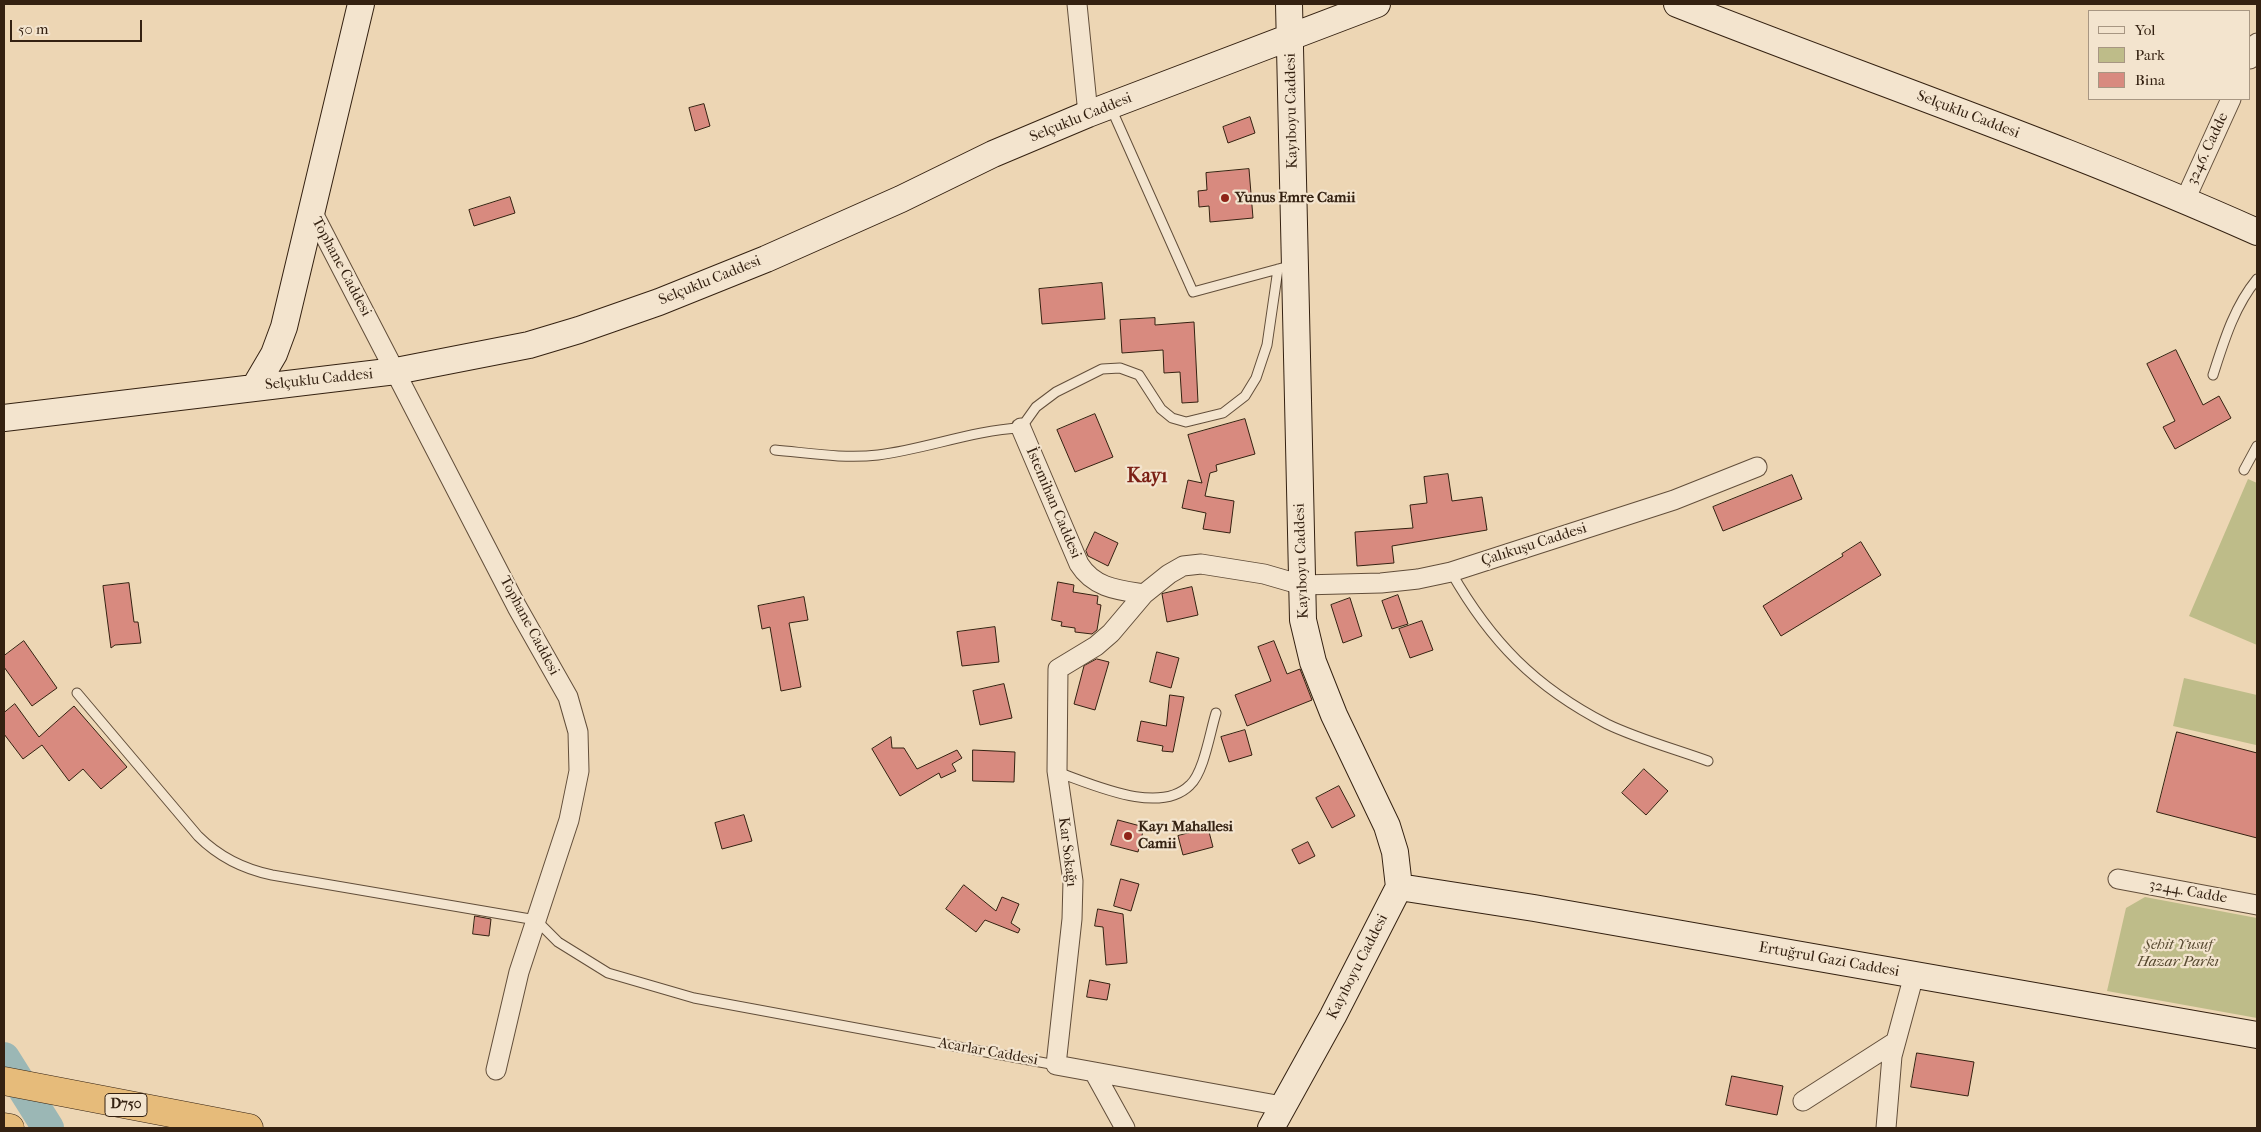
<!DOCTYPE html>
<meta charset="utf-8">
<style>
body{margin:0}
#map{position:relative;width:2261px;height:1132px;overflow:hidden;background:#edd6b4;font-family:"IM FELL French Canon",serif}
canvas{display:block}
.frame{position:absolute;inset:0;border:5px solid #342111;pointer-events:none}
.legend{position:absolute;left:2088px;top:10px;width:162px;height:90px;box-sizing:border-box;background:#f3e4ce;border:1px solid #a79682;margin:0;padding:6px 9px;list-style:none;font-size:15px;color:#342111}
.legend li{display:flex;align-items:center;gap:10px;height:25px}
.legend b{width:25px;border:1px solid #a79682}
.scale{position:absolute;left:10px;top:20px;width:132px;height:22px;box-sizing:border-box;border:2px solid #342111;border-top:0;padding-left:6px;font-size:15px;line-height:18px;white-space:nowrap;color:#342111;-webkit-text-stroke:4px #f3e4ce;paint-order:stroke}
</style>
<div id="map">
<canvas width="2261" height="1132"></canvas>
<div class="frame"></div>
<ul class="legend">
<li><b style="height:6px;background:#f3e4ce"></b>Yol</li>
<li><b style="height:14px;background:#bebc89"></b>Park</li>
<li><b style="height:14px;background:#d88a7f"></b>Bina</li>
</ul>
<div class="scale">50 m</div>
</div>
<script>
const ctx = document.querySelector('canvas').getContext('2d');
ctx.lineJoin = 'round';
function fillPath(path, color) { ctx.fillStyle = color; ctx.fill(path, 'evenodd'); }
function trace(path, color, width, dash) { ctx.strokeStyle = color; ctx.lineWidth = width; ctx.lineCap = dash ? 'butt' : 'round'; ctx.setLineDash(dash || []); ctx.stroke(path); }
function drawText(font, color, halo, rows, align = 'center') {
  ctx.font = font + ' "IM FELL French Canon",serif'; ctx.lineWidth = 4.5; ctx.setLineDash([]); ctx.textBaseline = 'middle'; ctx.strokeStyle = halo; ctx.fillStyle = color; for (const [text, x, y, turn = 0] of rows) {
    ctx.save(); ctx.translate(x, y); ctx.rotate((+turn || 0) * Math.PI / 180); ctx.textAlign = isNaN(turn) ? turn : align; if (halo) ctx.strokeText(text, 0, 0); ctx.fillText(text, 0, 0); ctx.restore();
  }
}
fillPath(new Path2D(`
 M2248 479 2257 483V645L2189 616Z
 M2184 678 2257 695 2256 745 2173 726Z
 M2145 897 2257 918V1018L2107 991 2126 908Z`), '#bebc89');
trace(new Path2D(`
 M4 1058 48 1128`), '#9bb7b5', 32);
const building = new Path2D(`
 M704 104 710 126 695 131 689 108Z
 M1250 117 1255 133 1228 143 1223 127Z
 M1249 169 1253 218 1210 222 1209 206 1199 207 1198 191 1207 190 1206 173Z
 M510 197 515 213 474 226 469 210Z
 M1102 283 1105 319 1042 324 1039 289Z
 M1155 318V325L1194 322 1198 402 1182 403 1180 372 1164 373 1163 350 1122 353 1120 320Z
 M2176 350 2203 405 2219 396 2231 418 2175 449 2163 427 2175 421 2147 364Z
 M1095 414 1113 457 1075 472 1057 430Z
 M1245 419 1255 454 1216 465 1217 471 1210 473 1205 496 1234 501 1230 533 1203 529 1206 513 1182 508 1188 480 1202 483 1188 435Z
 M1448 474 1452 501 1482 497 1487 530 1392 546 1394 563 1357 566 1355 532 1413 528 1410 505 1427 503 1424 477Z
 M1792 475 1802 499 1723 531 1713 507Z
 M1095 532 1118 543 1108 566 1088 556 1086 551Z
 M1861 542 1881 575 1781 636 1763 606 1843 556 1842 554Z
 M1058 582 1074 585 1073 592 1098 596 1097 604 1101 605 1097 630 1092 634 1075 632V628L1061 626 1062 622 1052 620Z
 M129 583 134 622H138L141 643 115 645 111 648 103 586Z
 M1192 587 1198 615 1167 622 1162 594Z
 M1398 595 1408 624 1392 629 1382 601Z
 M804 597 808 620 789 623 801 687 781 691 770 627 762 629 758 606Z
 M1350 598 1362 636 1343 643 1331 605Z
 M1422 621 1433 650 1410 658 1399 629Z
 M995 627 999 662 962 666 957 632Z
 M24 641 57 688 32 706 4 667V656Z
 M1274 641 1287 674 1300 669 1312 700 1247 726 1235 695 1271 681 1258 647Z
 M1157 652 1179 658 1171 688 1150 682Z
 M1097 659 1109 662 1095 710 1074 704 1084 666Z
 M1004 684 1012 718 980 725 973 691Z
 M1170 695 1184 697 1173 752 1162 751 1163 746 1137 741 1141 721 1166 726Z
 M15 704 39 737 74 706 127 767 101 789 83 769 69 781 42 745 23 759 4 734V713Z
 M1245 730 1252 755 1229 762 1221 737Z
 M2177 732 2257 753V838L2157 812Z
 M891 737 892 748H904L917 769 957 750 962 758 952 764 956 771 941 778 939 773 900 796 872 749Z
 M973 750 1015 752 1014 782 973 781Z
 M1644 769 1668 791 1646 815 1622 793Z
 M1339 786 1355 816 1332 828 1316 798Z
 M744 815 752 841 722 849 715 823Z
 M1118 820 1144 827 1138 852 1111 845Z
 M1208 828 1213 847 1183 855 1178 836Z
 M1308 842 1315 856 1299 864 1292 850Z
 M1121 879 1139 884 1131 911 1114 906Z
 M964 885 996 911 1002 897 1019 904 1011 923 1020 929 1018 933 985 920 976 932 946 909Z
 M1098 909 1123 914 1127 963 1106 965 1103 927 1095 926Z
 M475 916 491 919 489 936 473 934Z
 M1090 980 1110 984 1107 1000 1087 997Z
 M1917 1053 1974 1062 1968 1096 1911 1087Z
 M1732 1076 1783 1086 1777 1115 1726 1105Z`);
fillPath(building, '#d88a7f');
trace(building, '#342111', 1);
const lane = new Path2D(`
 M1111 108 1193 292 1282 268
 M2213 375C2224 341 2234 307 2257 279
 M775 450C809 453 844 459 878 455 926 449 973 430 1021 428L1036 407 1056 392 1102 369 1120 368 1139 375 1161 409 1172 418 1186 422 1223 413 1245 396 1256 378 1267 345 1278 269
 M2244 470 2257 446
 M1451 572C1491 642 1535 687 1607 724 1638 739 1675 749 1708 761
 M77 693 198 836C219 857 243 869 272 875L536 920 558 942 608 973 694 998 1056 1065
 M1057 772C1092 784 1159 816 1190 785 1204 772 1210 732 1216 713`);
const street = new Path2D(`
 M1077 4 1088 114
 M2250 59 2257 43
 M2185 200 2231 99
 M312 211 517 607 568 697 578 732 579 771 569 820 519 972 496 1070
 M1021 428 1079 564C1094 588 1118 590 1144 594
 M2118 879 2257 905
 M1094 1072 1125 1128
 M1803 1101 1895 1042
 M1282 1106 1056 1065 1072 919 1073 881 1057 771 1058 669 1096 646 1111 633 1144 594 1169 574 1183 566 1201 564 1264 574 1302 585 1381 583 1418 579 1451 572 1674 500 1757 467
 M1886 1128 1892 1056 1914 975`);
const secondary = new Path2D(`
 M1677 4C1870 80 2067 147 2257 232
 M254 388 274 354 284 327 361 4
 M4 418 396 371 529 345 579 330 659 302 766 259 901 199 993 154 1088 114 1377 4
 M1399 887 1534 908 2257 1035
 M1271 1128 1333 1016 1399 887 1395 852 1387 826 1334 715 1313 662 1303 620 1289 4`);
const highway = new Path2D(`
 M4 1081 249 1128
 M4 1127 10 1128`);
trace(lane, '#624e3a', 11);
trace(street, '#624e3a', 21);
trace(secondary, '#342111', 28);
trace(highway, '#342111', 29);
trace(lane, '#f3e4ce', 9);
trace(street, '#f3e4ce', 19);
trace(secondary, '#f3e4ce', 26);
trace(highway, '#e6bb7a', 28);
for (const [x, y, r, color] of [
 [1225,198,5,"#8f2418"],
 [1128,836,5,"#8f2418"]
]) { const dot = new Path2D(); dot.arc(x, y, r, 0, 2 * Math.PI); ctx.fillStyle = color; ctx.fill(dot); trace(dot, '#f3e4ce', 2); }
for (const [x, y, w] of [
 [126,1105,42]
]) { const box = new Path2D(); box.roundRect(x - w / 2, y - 11.5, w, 23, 4); ctx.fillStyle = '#f3e4ce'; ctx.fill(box); trace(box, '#342111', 1); }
drawText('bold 14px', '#342111', null, [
 ["D750",126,1105]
]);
drawText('15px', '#342111', '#f3e4ce', [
 ["Kayıboyu Caddesi",1292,111,-91],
 ["Selçuklu Caddesi",1968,115,21],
 ["Selçuklu Caddesi",1081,118,-22],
 ["3246. Cadde",2208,149,-65],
 ["Tophane Caddesi",341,267,62],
 ["Selçuklu Caddesi",710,281,-22],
 ["Selçuklu Caddesi",319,380,-6],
 ["İstemihan Caddesi",1053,503,67],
 ["Çalıkuşu Caddesi",1534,545,-18],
 ["Kayıboyu Caddesi",1302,561,-92],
 ["Tophane Caddesi",529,626,62],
 ["Kar Sokağı",1067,852,83],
 ["3244. Cadde",2188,892,10],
 ["Ertuğrul Gazi Caddesi",1829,960,10],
 ["Kayıboyu Caddesi",1358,967,-63],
 ["Acarlar Caddesi",988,1052,10]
]);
drawText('bold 15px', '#342111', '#f3e4ce', [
 ["Yunus Emre Camii",1235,198],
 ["Kayı Mahallesi",1138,827],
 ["Camii",1138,844]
], 'left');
drawText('italic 15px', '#56482f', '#f3e4ce', [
 ["Şehit Yusuf",2178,945],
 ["Hazar Parkı",2178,962]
]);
drawText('bold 20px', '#7a1f14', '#f3e4ce', [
 ["Kayı",1147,477]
]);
</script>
